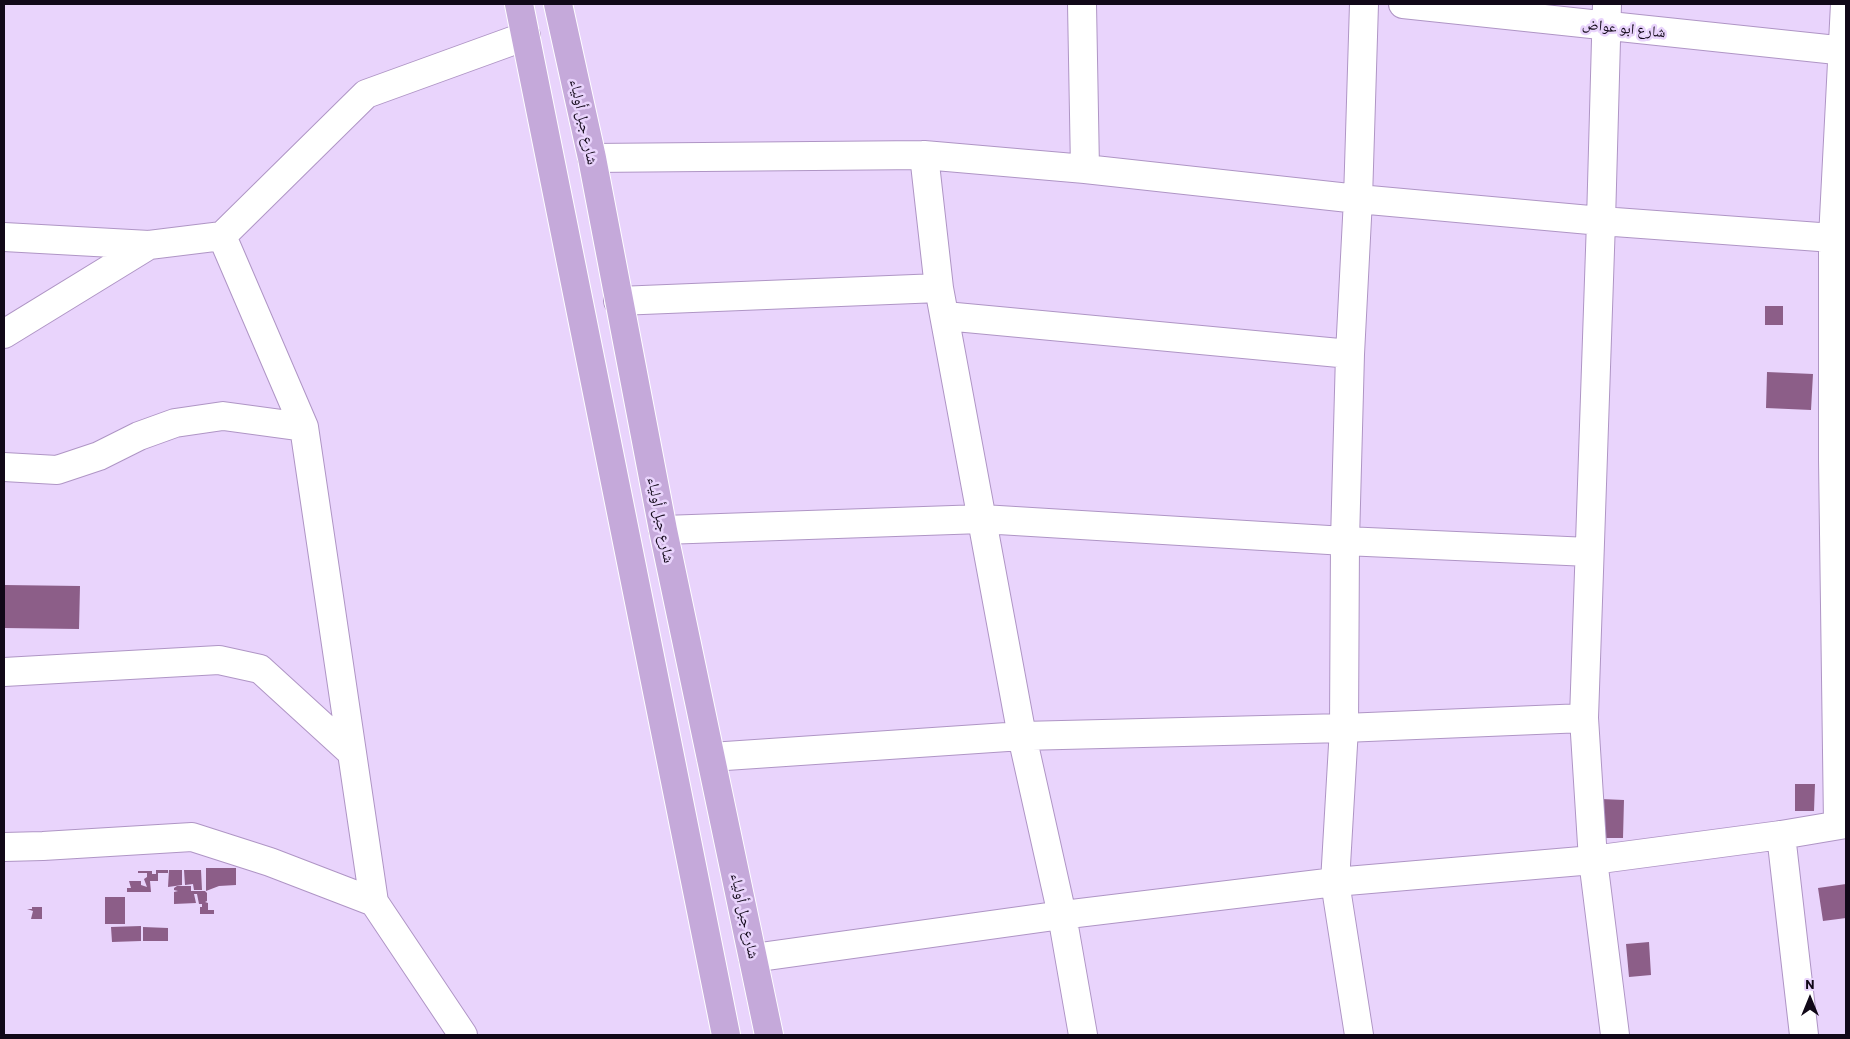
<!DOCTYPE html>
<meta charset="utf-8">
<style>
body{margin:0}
#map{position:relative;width:1850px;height:1039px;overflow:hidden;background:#e9d4fc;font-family:Barlow,sans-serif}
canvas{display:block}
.frame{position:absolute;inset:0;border:5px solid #110818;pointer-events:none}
.north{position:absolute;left:1785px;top:974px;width:50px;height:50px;-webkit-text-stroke:4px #e9d4fc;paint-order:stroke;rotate:0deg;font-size:14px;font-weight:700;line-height:20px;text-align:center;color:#110818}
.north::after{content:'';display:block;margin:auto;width:18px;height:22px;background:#110818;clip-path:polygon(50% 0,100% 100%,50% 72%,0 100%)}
</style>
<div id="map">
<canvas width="1850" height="1039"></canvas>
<div class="frame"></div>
<div class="north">N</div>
</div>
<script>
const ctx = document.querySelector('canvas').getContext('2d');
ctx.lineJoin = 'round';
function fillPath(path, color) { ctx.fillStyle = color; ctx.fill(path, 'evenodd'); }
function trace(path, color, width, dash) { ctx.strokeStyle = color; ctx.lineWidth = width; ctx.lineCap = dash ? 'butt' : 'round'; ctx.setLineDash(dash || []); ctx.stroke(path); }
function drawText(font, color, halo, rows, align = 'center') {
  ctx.font = font + ' Barlow,"Noto Naskh Arabic",sans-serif'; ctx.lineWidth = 5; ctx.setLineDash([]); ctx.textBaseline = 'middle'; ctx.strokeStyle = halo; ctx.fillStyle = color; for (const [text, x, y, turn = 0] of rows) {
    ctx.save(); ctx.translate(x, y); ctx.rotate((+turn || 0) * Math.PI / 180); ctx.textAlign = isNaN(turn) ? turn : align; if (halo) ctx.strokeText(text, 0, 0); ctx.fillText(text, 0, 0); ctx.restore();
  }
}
fillPath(new Path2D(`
 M1765 306H1783V325H1765Z
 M1767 372 1813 374 1811 410 1766 408Z
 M4 585 80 586 79 629 4 628Z
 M1795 784H1815L1814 811H1795Z
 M1601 799 1624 800 1623 838H1600Z
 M206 868H236V885L219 886 206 891Z
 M156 870H168V873H158V881H150L151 892H127V888H131L129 881H141V885L147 887 144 879 147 877V873H138V871H152V874H156Z
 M169 870H182V885L168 887Z
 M184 870H201L202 890H194L193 884 185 885Z
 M1846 884V918L1823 921 1818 888Z
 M177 886H191V891H205L207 893V901L205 902 208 903V910H214V914H200V907H202V904H199L197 894H194L196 903 174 904V892L178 891 174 890V888Z
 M105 897H125V924H105Z
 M32 907H42V919H31L33 911 27 909H32Z
 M141 926V941L112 942 111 927Z
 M143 927 168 928V941H143Z
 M1649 942 1651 975 1629 977 1626 944Z`), '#8c5e88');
const minor = new Path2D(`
 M1082 4 1085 169
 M1403 4 1846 51
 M1607 4 1601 221 1584 718 1593 860 1615 1035
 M924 155 939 288 1022 736 1062 915 1083 1035
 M592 158 924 155 1085 169 1358 199 1601 221 1833 238
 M222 236 304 427 374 902 463 1035
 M4 237 149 245
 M618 301 939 288
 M945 316 1350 354
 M4 334 149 245 222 236 366 94 526 36
 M4 467 57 470 99 456 139 436 175 423 223 416 304 427
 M663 530 982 519 1345 541 1589 552
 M4 672 219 660 260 669 352 753
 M711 757 1022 736 1344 728 1584 718
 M1838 824 1833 460V238L1845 4
 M1781 835 1804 1035
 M4 847 43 846 192 837 270 862 374 902
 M753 958 1062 915 1335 882 1593 860 1781 835 1846 824
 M1359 1035 1335 882 1344 728 1345 541 1350 354 1358 199 1364 4`);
const primary = new Path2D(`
 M519 4 726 1035
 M558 4 592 158 663 530 769 1035`);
trace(minor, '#af95c5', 30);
trace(primary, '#fff', 30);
trace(minor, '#fff', 28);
trace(primary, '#c5a9da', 28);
drawText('15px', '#110818', '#e9d4fc', [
 ["شارع ابو عواض",1624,28,6],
 ["شارع جبل أولياء",584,122,78],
 ["شارع جبل أولياء",661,520,79],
 ["شارع جبل أولياء",745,916,78]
]);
</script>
